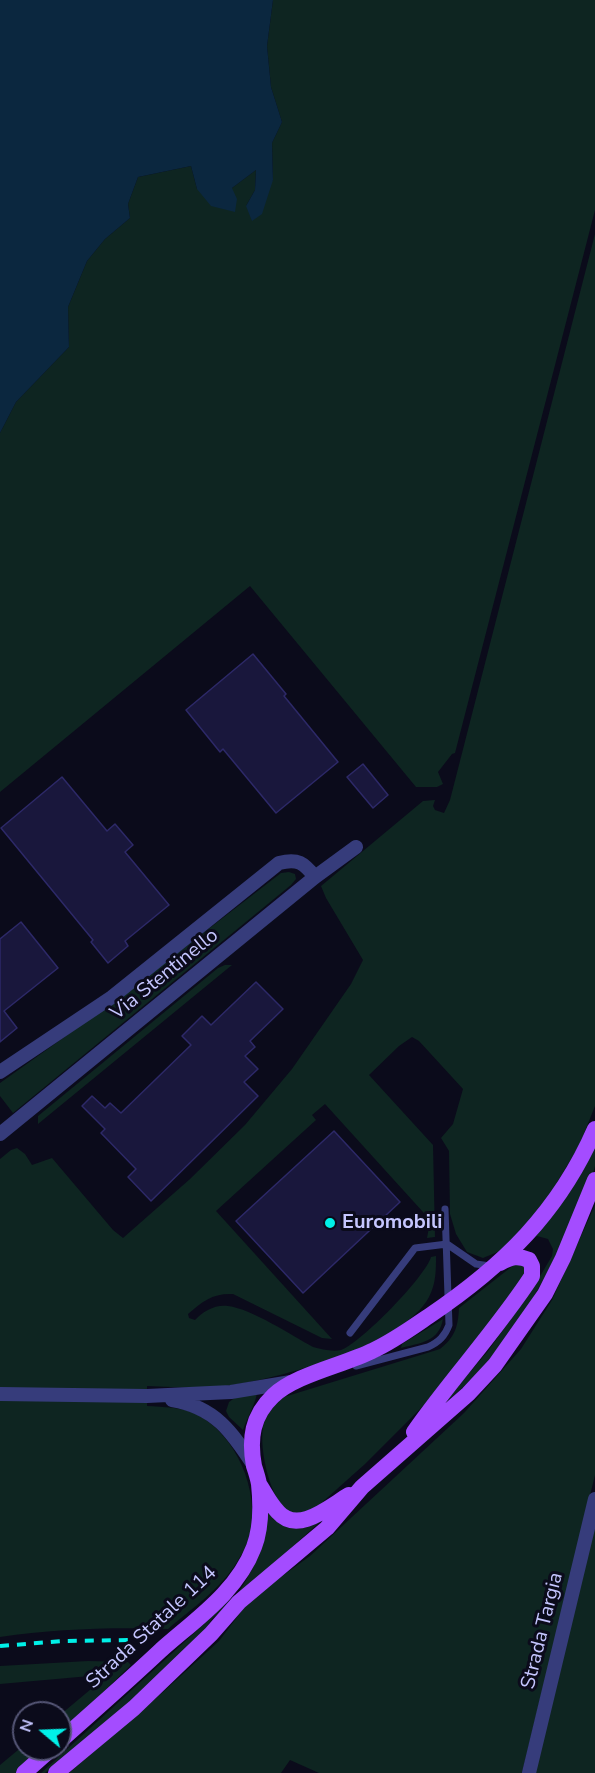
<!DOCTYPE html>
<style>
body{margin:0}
#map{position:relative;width:595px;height:1773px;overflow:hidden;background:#0b0b1b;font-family:"Nunito Sans",sans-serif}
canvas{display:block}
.north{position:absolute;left:12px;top:1701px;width:60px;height:60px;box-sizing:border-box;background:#0b0b1b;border:2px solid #555676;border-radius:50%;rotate:289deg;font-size:16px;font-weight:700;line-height:24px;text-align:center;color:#c5c6ff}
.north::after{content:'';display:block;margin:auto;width:21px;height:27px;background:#00f0e8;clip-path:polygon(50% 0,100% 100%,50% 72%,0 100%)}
</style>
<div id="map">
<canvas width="595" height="1773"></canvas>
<div class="north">N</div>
</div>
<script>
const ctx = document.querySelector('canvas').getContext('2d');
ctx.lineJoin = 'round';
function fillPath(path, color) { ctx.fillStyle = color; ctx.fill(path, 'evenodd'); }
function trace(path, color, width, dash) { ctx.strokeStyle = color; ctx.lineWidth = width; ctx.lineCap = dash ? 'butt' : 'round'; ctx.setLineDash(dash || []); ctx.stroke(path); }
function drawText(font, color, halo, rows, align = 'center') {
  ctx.font = font + ' "Nunito Sans",sans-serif'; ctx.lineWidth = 6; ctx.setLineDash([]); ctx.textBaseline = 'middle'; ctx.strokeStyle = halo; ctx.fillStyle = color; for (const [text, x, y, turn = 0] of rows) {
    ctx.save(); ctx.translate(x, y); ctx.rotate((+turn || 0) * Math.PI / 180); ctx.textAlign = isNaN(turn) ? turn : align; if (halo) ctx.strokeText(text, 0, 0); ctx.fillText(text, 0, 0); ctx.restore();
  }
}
fillPath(new Path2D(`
 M273 0H595V210L455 753 452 754 438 772 443 784 437 787H416L250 586 0 792V433L16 402 69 347 68 307 87 261 105 239 130 218 128 204 138 177 191 166 197 189 232 188 256 170 255 190 246 206 273 180 272 143 282 122 271 87 267 46Z
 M595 234V1106L579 1146 542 1207 500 1251 483 1258 467 1252 456 1234 450 1214 449 1151 441 1138 453 1124 463 1089 419 1041 412 1037 399 1046 369 1075 433 1145 435 1237 427 1238 430 1222 423 1212 325 1104 312 1115 316 1120 216 1211 332 1339 322 1338 233 1294C213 1293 203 1301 188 1314L189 1318 195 1320C203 1311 216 1304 228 1306 252 1309 291 1335 313 1347 321 1349 332 1352 341 1350 360 1344 426 1276 431 1257L436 1256C436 1270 436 1284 429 1297 404 1345 276 1380 225 1386 199 1389 173 1387 147 1386V1406C163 1407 182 1407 196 1414 236 1434 260 1491 250 1533 248 1543 242 1554 237 1562 221 1589 191 1609 168 1629 112 1627 55 1629 0 1637V1159L11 1150 17 1148 25 1154 32 1165 52 1158 113 1230 123 1238 190 1179 245 1125 292 1069 351 984 363 960 326 898 321 886 423 801 435 800 433 806 435 810 444 813 450 800Z
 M289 872 295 874 296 879 291 885 13 1113 0 1096V1083L115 1001 281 873Z
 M225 965H232L38 1124V1116L218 968Z
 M595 1143C595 1150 595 1159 595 1166 592 1180 583 1195 577 1209 547 1280 507 1353 446 1402L445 1401 488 1351 533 1288 552 1256 553 1249 548 1239 537 1236 529 1240Z
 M595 1205V1475L522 1773H319L290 1760 281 1773H69L163 1692 219 1641 247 1604 271 1584 310 1556 464 1413 521 1349 552 1300Z
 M515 1264 522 1265 526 1271V1277L424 1405 365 1464 309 1514C304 1514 296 1515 291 1513 270 1503 259 1448 263 1427 265 1415 275 1405 284 1397L440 1349C455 1337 458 1327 459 1308Z
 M443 1319C439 1342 420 1343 401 1348L402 1344Z
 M257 1393C256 1402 247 1419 243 1430L229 1417 226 1411 229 1402 236 1397Z
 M266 1512C286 1525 297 1536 321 1521L212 1619 199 1638 126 1706 45 1773H41L239 1592C259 1560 262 1548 266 1512Z
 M595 1514V1773H535Z
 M88 1661 128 1662 131 1665 60 1734V1715L91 1689 90 1676 0 1684V1666Z
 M24 1745V1749H43L17 1773H0V1765Z`), '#0e2521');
fillPath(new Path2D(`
 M0 0H273L267 46 271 87 282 122 272 143 273 180 262 214 252 221 246 206 255 190 256 170 232 188 237 199 235 212 211 206 197 189 191 166 138 177 128 204 130 218 105 239 87 261 68 307 69 347 16 402 0 433Z`), '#0b273f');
const building = new Path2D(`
 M253 654 286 694 284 696 338 762 276 813 223 749 220 752 186 710Z
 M363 764 388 795 373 808 347 777Z
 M62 777 107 831 115 824 133 845 125 852 169 905 125 941 128 946 108 963 91 942 93 940 1 828Z
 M21 922 58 968 4 1011 17 1028 0 1042V939Z
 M256 982 283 1009 250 1041 255 1047 245 1056 258 1069 244 1082 258 1096 151 1201 128 1177 136 1169 101 1133 105 1129 82 1106 92 1096 105 1108 110 1103 121 1113 191 1045 182 1036 202 1016 211 1025Z
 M334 1131 400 1202 303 1293 236 1221Z`);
fillPath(building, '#19173c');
trace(building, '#2d2968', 1.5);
trace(new Path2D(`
 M350 1333 415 1248 447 1244 476 1264 490 1266
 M356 1366 428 1347C439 1342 445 1336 449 1325L445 1209`), '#363c7b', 7);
trace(new Path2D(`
 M0 1072 112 997 279 863C298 858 304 863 315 877
 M0 1134 315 877 356 847
 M0 1394 147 1396 231 1392 291 1382
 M172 1400C215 1407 232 1432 254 1466
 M529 1773 595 1499`), '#363c7b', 14);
trace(new Path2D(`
 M414 1432C451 1379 496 1331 532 1276V1266L529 1260C517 1255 511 1257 500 1263
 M259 1484C265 1493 270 1504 278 1512 298 1535 330 1506 349 1495
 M60 1741C94 1711 128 1681 161 1650 196 1619 237 1592 254 1547 261 1529 261 1503 259 1484 258 1478 256 1472 254 1466 249 1439 252 1416 273 1396 294 1375 344 1365 372 1351 392 1342 410 1329 429 1316 503 1266 559 1212 595 1129
 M24 1773 51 1749
 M56 1773 134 1708 211 1634 239 1602 327 1528 362 1487 468 1394 495 1365 545 1294 563 1258 595 1180`), '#a44cff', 16);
trace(new Path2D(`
 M0 1646 63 1641 130 1640`), '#00f0e8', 4, [9, 8]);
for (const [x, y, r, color] of [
 [330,1223,6,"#00f0e8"]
]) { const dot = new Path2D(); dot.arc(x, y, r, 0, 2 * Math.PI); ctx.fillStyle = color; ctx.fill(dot); trace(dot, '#0b0b1b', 2); }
drawText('20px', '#c5c6ff', '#0b0b1b', [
 ["Via Stentinello",165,975,-39],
 ["Strada Statale 114",152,1628,-43],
 ["Strada Targia",543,1631,-76]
]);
drawText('bold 20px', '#c5c6ff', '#0b0b1b', [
 ["Euromobili",342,1223]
], 'left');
</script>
